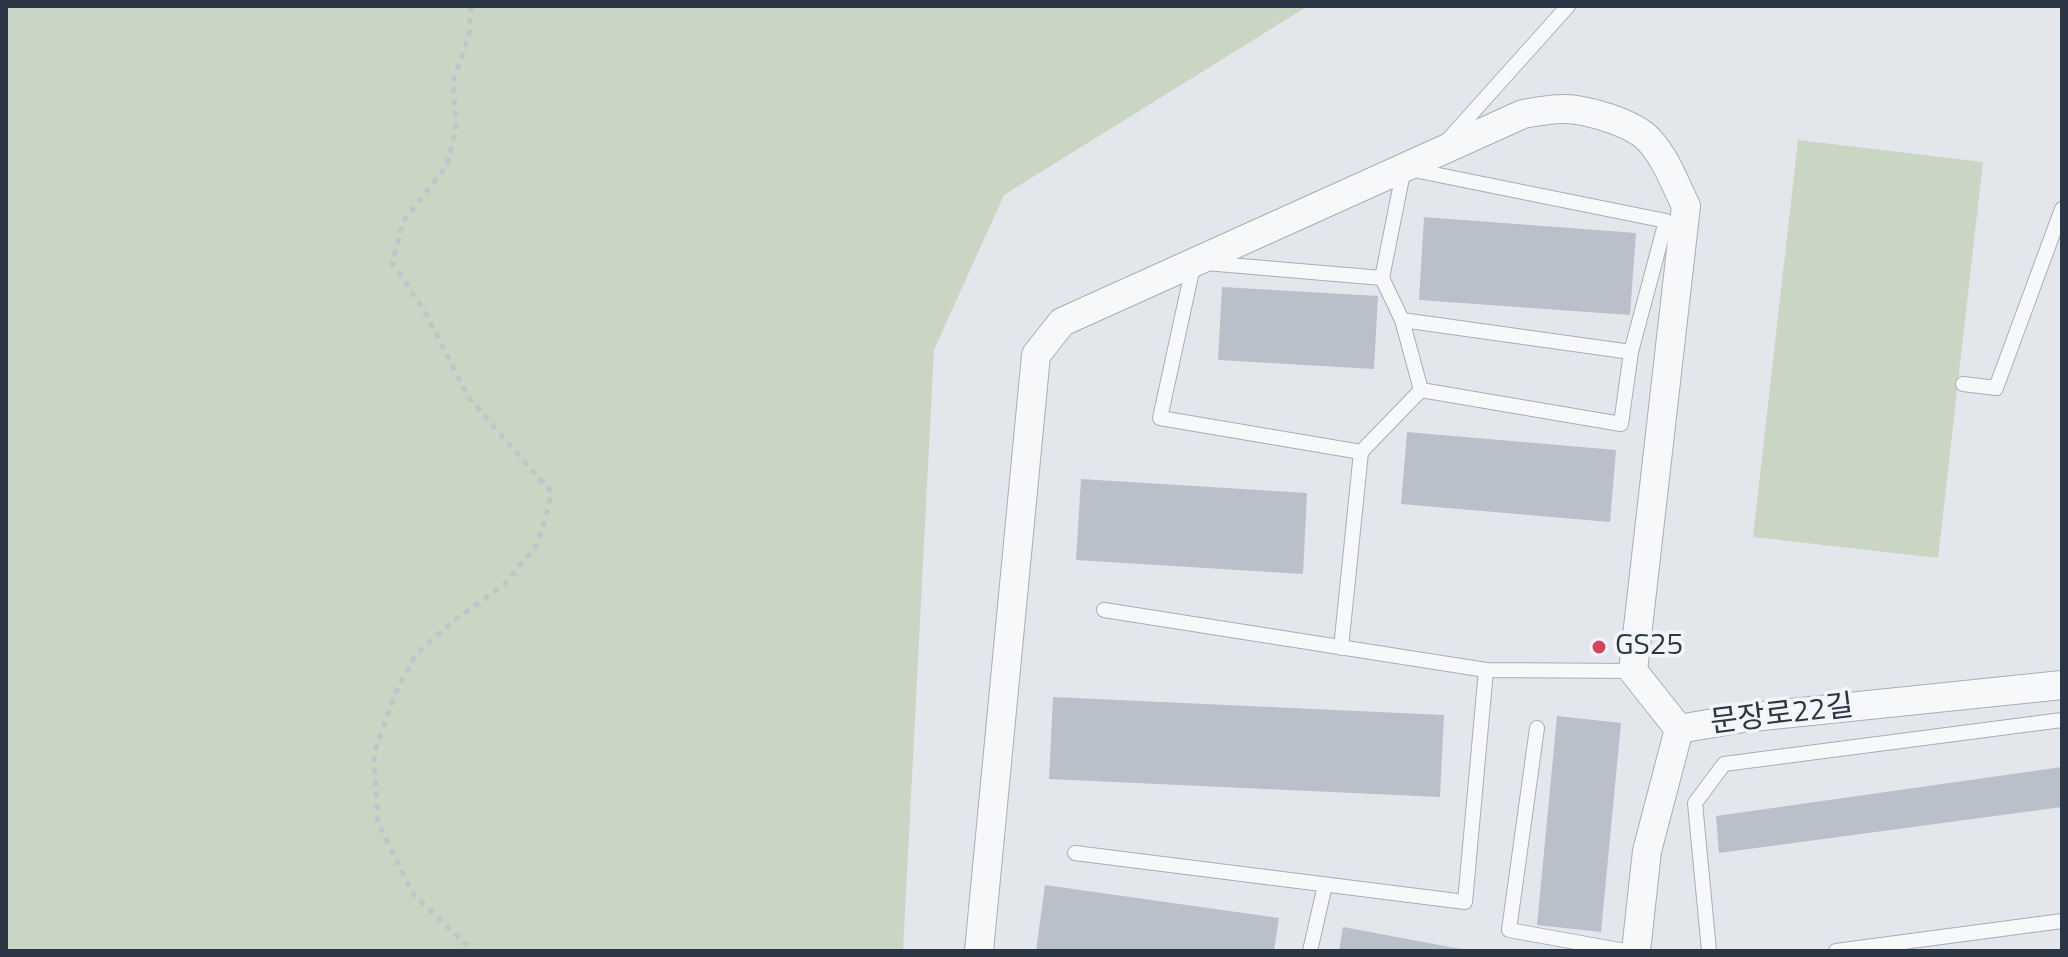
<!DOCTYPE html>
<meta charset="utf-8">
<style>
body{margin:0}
#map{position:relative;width:2068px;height:957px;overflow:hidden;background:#e3e7ec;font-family:"Titillium Web",sans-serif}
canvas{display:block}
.frame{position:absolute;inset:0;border:8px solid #2a3545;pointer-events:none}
</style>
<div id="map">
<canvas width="2068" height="957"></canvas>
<div class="frame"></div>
</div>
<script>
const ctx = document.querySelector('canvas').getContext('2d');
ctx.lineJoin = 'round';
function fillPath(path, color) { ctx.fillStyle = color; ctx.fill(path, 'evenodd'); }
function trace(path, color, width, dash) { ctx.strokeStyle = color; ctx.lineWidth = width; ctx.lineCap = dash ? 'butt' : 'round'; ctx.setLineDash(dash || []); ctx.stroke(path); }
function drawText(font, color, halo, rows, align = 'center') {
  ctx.font = font + ' "Titillium Web","Noto Sans KR",sans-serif'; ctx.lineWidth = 7; ctx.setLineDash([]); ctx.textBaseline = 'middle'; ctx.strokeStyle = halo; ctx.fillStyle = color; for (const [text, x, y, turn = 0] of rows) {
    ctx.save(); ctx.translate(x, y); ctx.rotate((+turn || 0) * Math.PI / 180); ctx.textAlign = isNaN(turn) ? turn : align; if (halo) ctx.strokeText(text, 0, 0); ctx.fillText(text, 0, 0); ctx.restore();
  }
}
fillPath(new Path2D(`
 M6 6H1308L1004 195 934 350 903 951H6Z
 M1798 140 1983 162 1938 558 1753 537Z`), '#c9d6c4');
fillPath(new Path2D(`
 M1424 217 1636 233 1630 315 1419 300Z
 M1222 287 1378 296 1374 369 1218 360Z
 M1407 432 1616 450 1610 522 1401 504Z
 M1081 479 1307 493 1303 574 1076 560Z
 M1053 697 1444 715 1440 797 1049 779Z
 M1557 716 1621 723 1601 932 1537 925Z
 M2062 767V807L1719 853 1716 816Z
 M1045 885 1279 918 1274 951H1036Z
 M1343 927 1461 949V951H1339Z`), '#bac0ca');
const lane = new Path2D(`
 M1447 141 1568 6
 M1402 320 1421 390
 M1963 384 1996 388 2062 209
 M1361 452 1421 390 1621 424 1631 352
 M1104 610 1486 670 1633 671
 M1341 648 1361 452 1160 418 1194 262 1382 278 1404 168 1666 221 1631 352 1402 320 1382 278
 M1537 728 1509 930 1625 951
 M1075 853 1465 902 1486 670
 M1310 951 1325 885
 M1709 951 1695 803 1724 764 2062 720
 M1836 951 2062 921`);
const street = new Path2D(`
 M979 951 1036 355 1062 322 1523 114C1536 112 1549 109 1561 109 1584 108 1634 123 1649 140 1666 158 1675 184 1686 206L1633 671 1679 729
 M1636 951 1647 851 1679 729 1743 718 2062 685`);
trace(lane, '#a8aeb7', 16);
trace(street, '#a8aeb7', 30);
trace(new Path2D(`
 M471 6 469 36 453 81 456 128 447 165 403 222 392 263 424 310 469 398 552 493 538 543 504 585 453 621 416 654 398 687 374 753 378 823 413 894 473 951`), '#c1c5cb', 5, [6, 6]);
trace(lane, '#f6f8fa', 14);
trace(street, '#f6f8fa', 28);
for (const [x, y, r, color] of [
 [1599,647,8,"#d64361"]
]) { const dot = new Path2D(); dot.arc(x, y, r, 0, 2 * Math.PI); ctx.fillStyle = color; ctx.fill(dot); trace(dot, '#f3f6f9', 3); }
drawText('30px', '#2a3545', '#f3f6f9', [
 ["GS25",1615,647]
], 'left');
drawText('30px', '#2a3545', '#f3f6f9', [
 ["문장로22길",1782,716,-7]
]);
</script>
